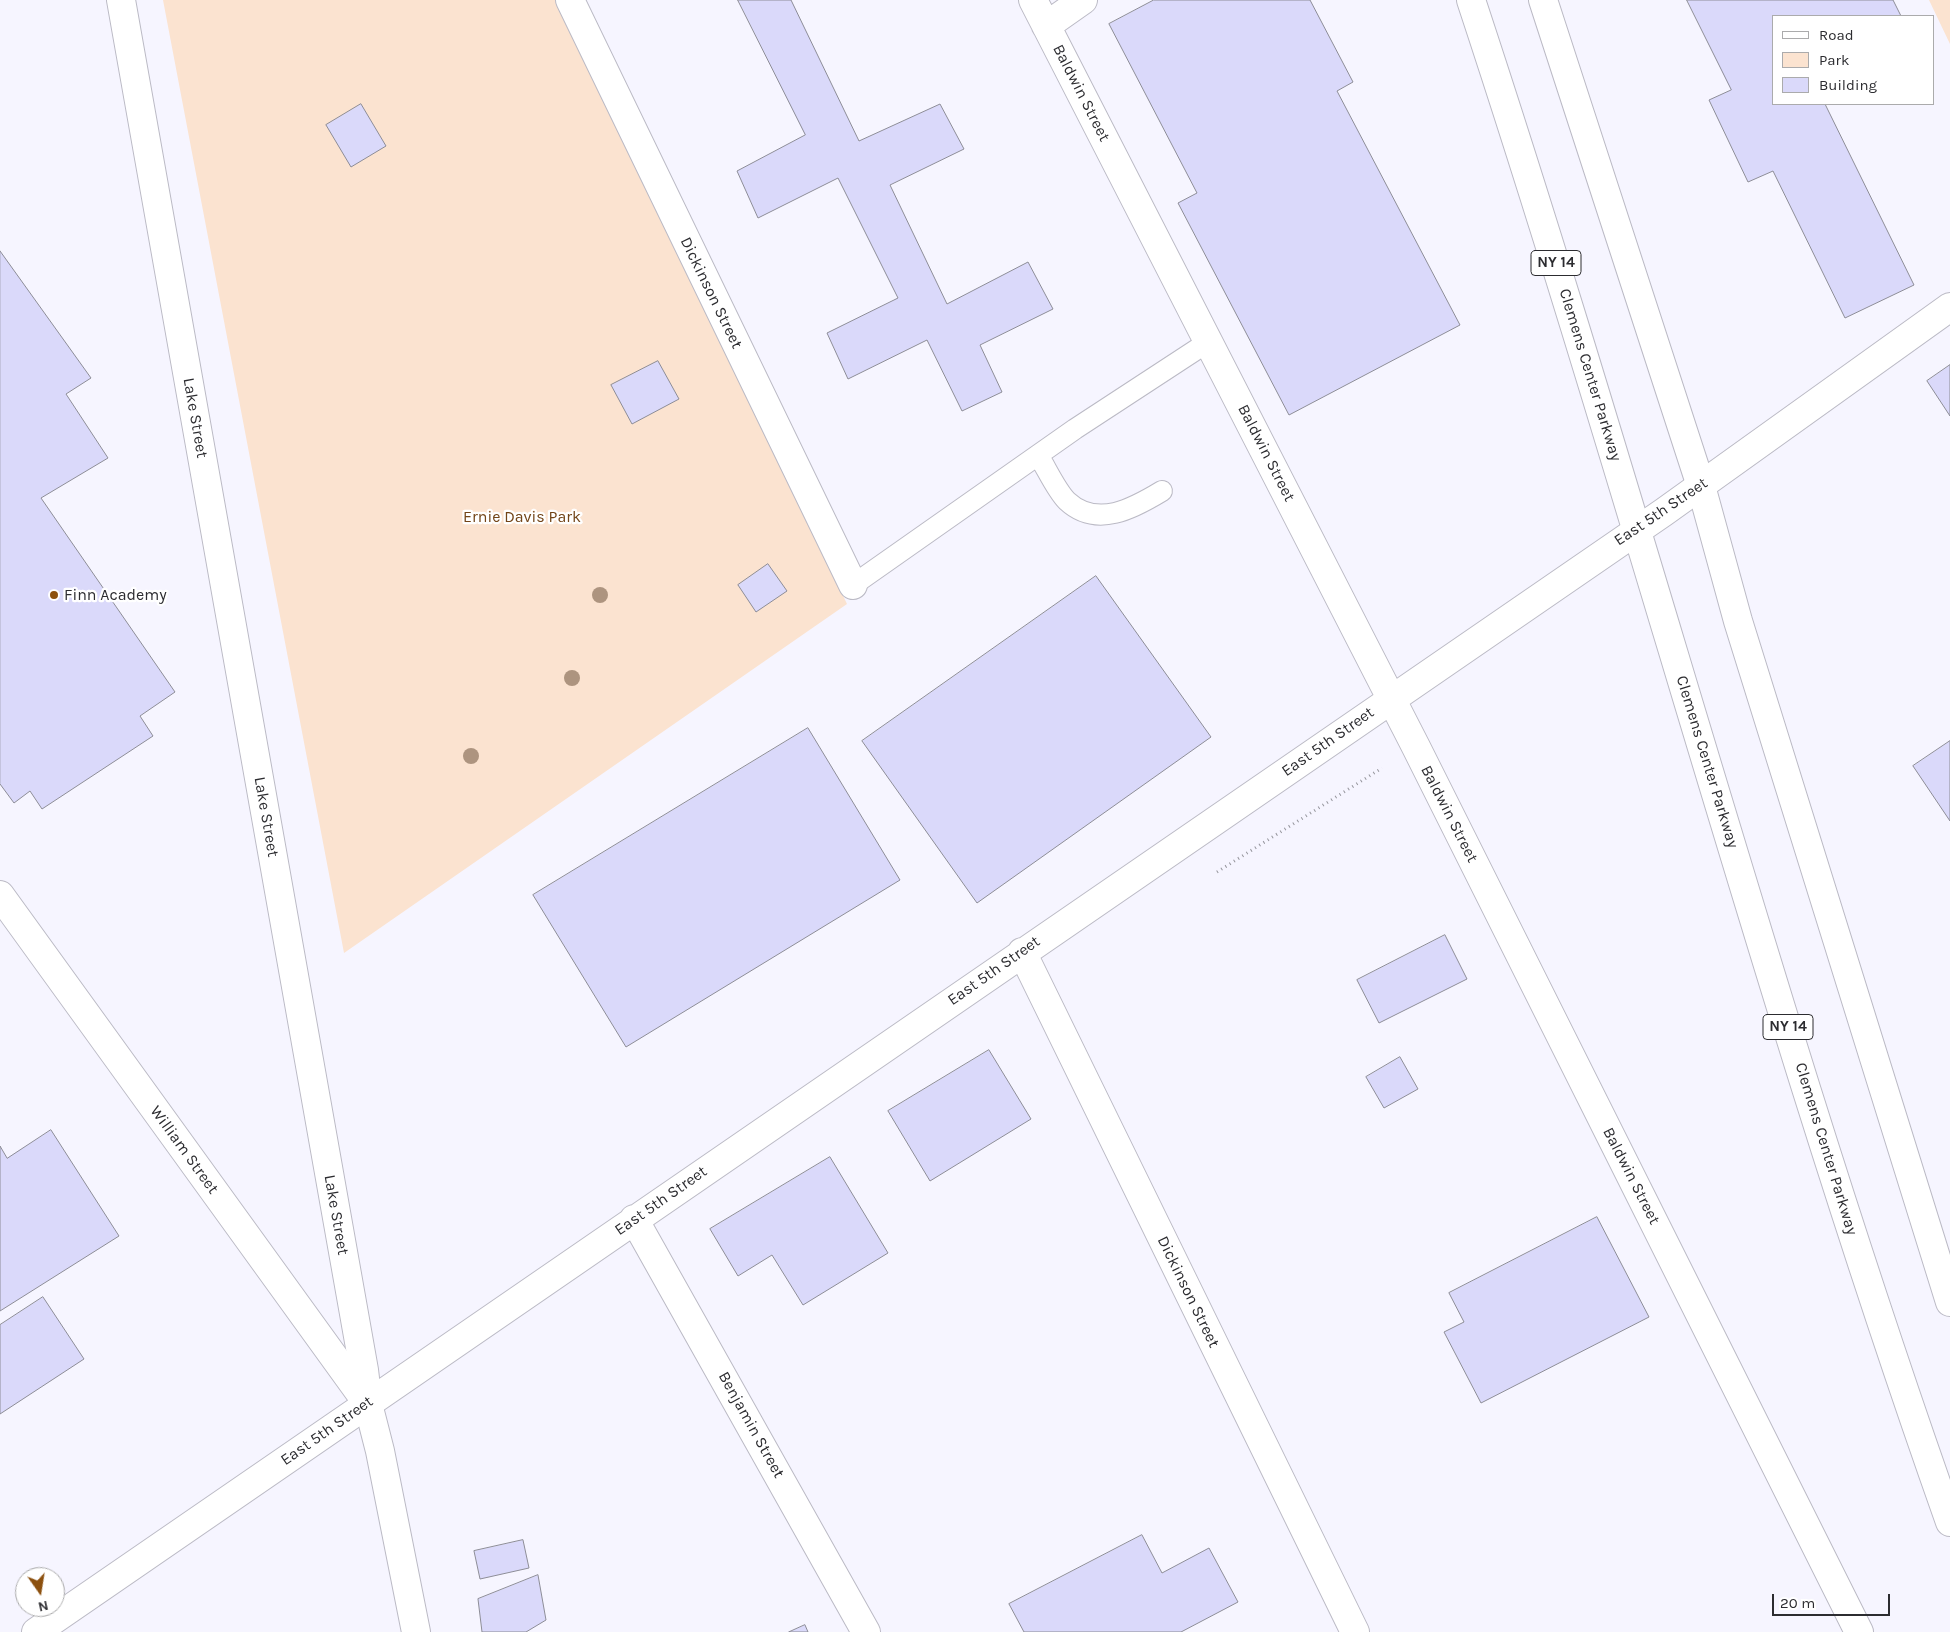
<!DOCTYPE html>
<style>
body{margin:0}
#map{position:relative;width:1950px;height:1632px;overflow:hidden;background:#f6f5ff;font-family:Karla,sans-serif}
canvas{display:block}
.legend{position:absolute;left:1772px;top:15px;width:162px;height:90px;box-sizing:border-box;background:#fff;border:1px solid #ababac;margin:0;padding:6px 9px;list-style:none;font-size:15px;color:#2c2c30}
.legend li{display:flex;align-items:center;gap:10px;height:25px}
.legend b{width:25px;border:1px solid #ababac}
.north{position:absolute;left:15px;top:1567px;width:50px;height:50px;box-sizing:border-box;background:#fff;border:1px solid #ababac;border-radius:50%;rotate:167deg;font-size:14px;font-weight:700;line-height:20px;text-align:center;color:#2c2c30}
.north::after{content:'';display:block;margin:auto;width:18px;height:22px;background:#8c500e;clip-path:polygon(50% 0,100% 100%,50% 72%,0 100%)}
.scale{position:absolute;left:1772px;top:1594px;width:118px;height:22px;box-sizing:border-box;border:2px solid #2c2c30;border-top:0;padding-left:6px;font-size:15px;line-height:18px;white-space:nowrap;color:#2c2c30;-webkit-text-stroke:4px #fff;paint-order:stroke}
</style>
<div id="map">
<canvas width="1950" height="1632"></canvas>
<ul class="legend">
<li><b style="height:6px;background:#fff"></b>Road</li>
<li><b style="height:14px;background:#fbe3d0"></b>Park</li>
<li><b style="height:14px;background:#dad9fa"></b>Building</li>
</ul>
<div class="north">N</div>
<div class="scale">20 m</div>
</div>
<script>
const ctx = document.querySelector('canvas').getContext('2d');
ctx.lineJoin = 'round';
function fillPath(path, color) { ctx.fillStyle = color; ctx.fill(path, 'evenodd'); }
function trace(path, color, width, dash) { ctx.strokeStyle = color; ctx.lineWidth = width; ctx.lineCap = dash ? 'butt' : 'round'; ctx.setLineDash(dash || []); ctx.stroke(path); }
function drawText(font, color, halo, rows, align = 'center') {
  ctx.font = font + ' Karla,sans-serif'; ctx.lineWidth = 4.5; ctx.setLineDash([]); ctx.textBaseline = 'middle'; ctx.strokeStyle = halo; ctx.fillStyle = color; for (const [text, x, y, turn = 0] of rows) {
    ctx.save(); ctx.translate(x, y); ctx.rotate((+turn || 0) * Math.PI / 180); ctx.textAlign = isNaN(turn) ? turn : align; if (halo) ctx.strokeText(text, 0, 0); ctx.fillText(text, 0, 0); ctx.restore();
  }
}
fillPath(new Path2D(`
 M163 0H563L847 604 344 953Z
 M1929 0H1950V44Z`), '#fbe3d0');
const building = new Path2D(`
 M738 0H791L859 141 940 104 964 149 890 185 947 304 1028 262 1053 309 980 345 1002 392 962 411 927 340 848 379 827 333 898 298 838 178 758 218 737 171 805 135Z
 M1154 0H1310L1353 82 1337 91 1460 325 1289 415 1178 203 1197 193 1109 24Z
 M1687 0H1893L1901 16H1774V104H1825L1914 285 1845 318 1773 171 1748 182 1709 100 1731 90Z
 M361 104 386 146 351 167 326 125Z
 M0 251 91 378 66 394 108 458 41 498 175 692 140 716 153 736 42 809 30 791 14 803 0 784Z
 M658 361 679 399 632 424 611 385Z
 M1950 365V416L1927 381Z
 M768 564 787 591 756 612 738 585Z
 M1096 576 1211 737 977 903 862 741Z
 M808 728 900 880 626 1047 533 895Z
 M1950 741V821L1913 766Z
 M1445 935 1467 979 1379 1023 1357 980Z
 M989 1050 1031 1119 930 1181 888 1111Z
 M1400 1057 1418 1089 1384 1108 1366 1077Z
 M51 1130 119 1236 0 1311V1146L7 1158Z
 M830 1157 888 1253 803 1305 772 1255 738 1276 710 1229Z
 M1597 1217 1649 1317 1481 1403 1444 1332 1464 1322 1449 1293Z
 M43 1297 84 1359 0 1414V1325Z
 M1142 1535 1162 1573 1209 1548 1238 1602 1181 1632H1024L1009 1604Z
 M523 1540 529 1568 480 1579 474 1551Z
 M538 1575 546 1620 526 1632H482L478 1599Z
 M805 1625 808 1632H789Z`);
fillPath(building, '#dad9fa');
trace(building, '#8d8d97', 1);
const service = new Path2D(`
 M1038 455C1047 469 1056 490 1067 501 1097 529 1134 508 1162 491
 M853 585 1075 429 1208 342`);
const minor = new Path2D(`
 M570 0 853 585
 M1033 0 1416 747 1859 1632
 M1046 26 1083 0
 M0 895 368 1404
 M1022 952 1355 1632
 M634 1219 866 1632
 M36 1632 1664 512 1950 307`);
const tertiary = new Path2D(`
 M121 0 364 1370 368 1404 380 1451 416 1632`);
const primary = new Path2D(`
 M1471 0C1638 505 1772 1021 1950 1522
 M1543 0 1701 486 1738 621 1950 1302`);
trace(service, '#bbbac5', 22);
trace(minor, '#bbbac5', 30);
trace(tertiary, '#bbbac5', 30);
trace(primary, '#bbbac5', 30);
trace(new Path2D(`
 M1217 872 1382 768`), '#95959c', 3, [1, 4]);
trace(service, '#fff', 20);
trace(minor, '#fff', 28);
trace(tertiary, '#fff', 28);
trace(primary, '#fff', 28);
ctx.fillStyle = '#ad947f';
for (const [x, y] of [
 [600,595],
 [572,678],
 [471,756]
]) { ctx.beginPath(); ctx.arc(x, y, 8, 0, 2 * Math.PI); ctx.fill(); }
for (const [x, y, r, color] of [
 [54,595,5,"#8c500e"]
]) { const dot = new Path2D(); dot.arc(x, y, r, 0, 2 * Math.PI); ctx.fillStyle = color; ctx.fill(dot); trace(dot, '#fff', 2); }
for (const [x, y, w] of [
 [1556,263,50],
 [1788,1027,50]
]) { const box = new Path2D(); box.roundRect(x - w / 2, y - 12.5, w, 25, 4); ctx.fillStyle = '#fff'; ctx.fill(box); trace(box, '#2c2c30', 1); }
drawText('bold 15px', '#2c2c30', null, [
 ["NY 14",1556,263],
 ["NY 14",1788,1027]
]);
drawText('16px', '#2c2c30', '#fff', [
 ["Baldwin Street",1081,93,63],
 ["Dickinson Street",711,293,64],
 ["Clemens Center Parkway",1590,375,73],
 ["Lake Street",195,418,80],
 ["Baldwin Street",1266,453,63],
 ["East 5th Street",1661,512,-34],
 ["East 5th Street",1328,742,-35],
 ["Clemens Center Parkway",1707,762,73],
 ["Baldwin Street",1449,814,63],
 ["Lake Street",266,817,80],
 ["East 5th Street",994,971,-35],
 ["Clemens Center Parkway",1826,1149,73],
 ["William Street",184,1150,54],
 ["Baldwin Street",1631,1176,63],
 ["East 5th Street",661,1201,-35],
 ["Lake Street",336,1215,80],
 ["Dickinson Street",1188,1292,64],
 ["Benjamin Street",751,1425,61],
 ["East 5th Street",327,1431,-35]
]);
drawText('16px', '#724417', '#fff', [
 ["Ernie Davis Park",522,517]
]);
drawText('16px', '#2c2c30', '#fff', [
 ["Finn Academy",64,595]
], 'left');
</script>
